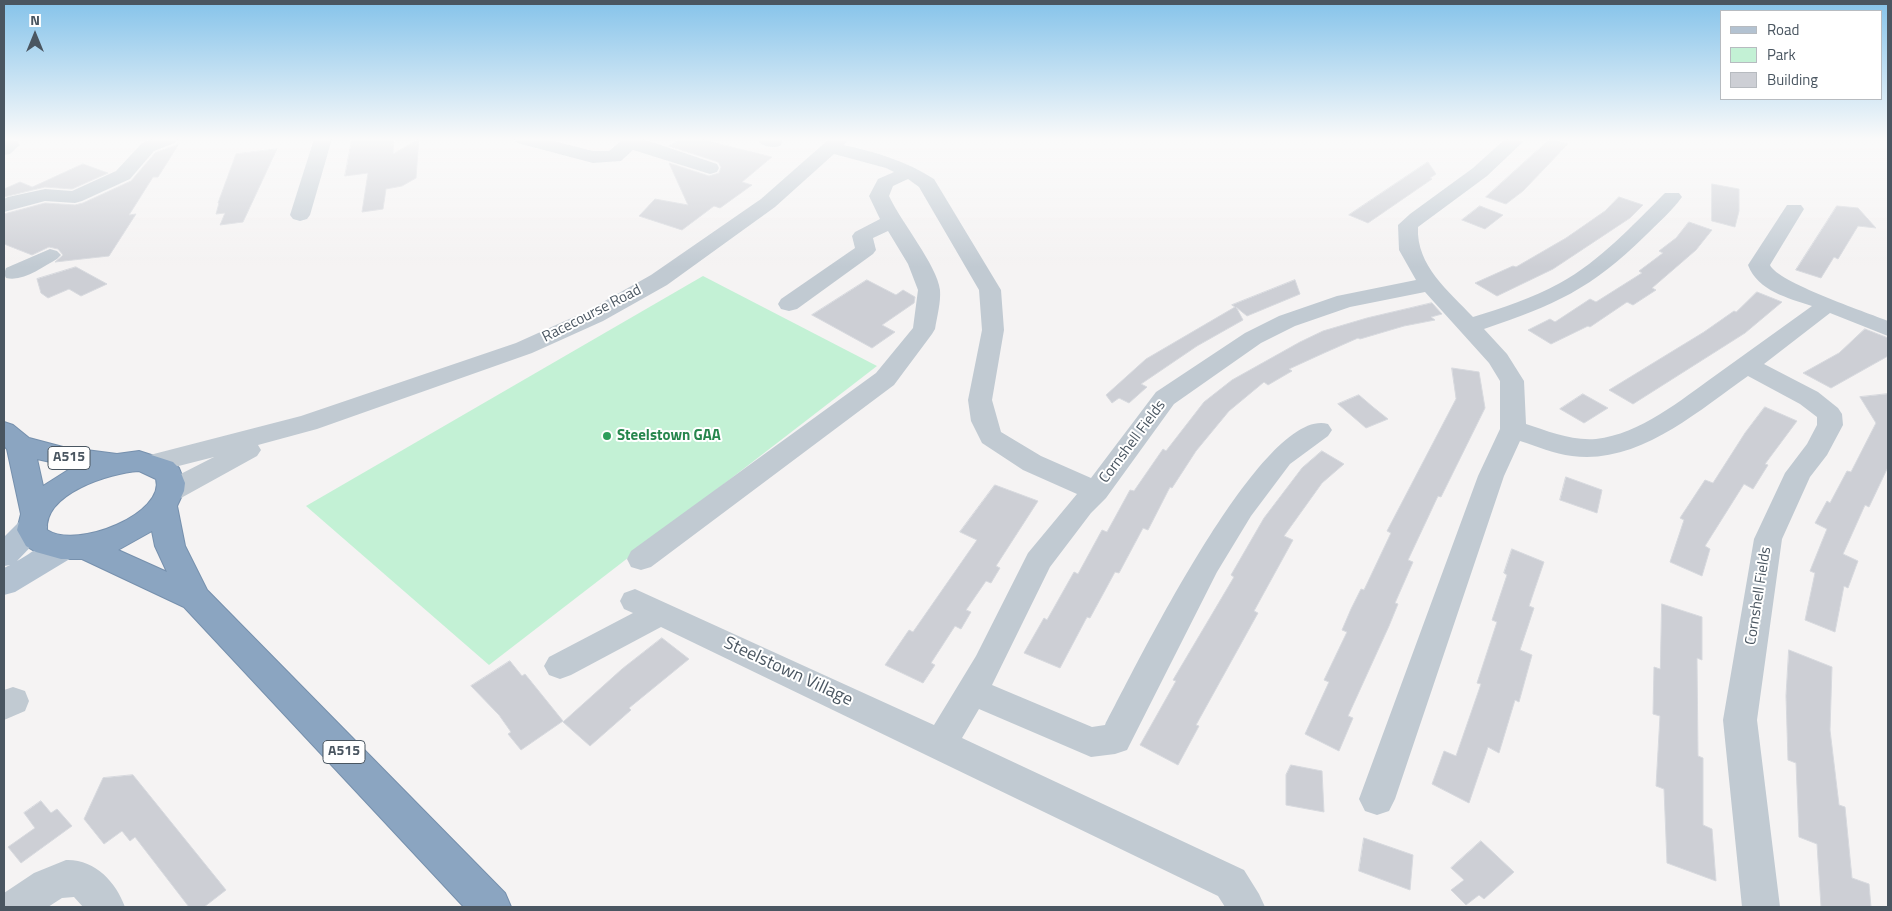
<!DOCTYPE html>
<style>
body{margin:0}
#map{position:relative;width:1892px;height:911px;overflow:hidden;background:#f5f3f3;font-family:"Titillium Web",sans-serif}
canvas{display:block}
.frame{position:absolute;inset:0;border:5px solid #4a5661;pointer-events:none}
.legend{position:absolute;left:1720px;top:10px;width:162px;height:90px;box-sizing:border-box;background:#fff;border:1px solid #b7bbc0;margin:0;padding:6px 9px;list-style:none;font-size:15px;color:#4a5661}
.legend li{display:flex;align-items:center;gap:10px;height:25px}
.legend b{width:25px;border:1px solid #b7bbc0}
.north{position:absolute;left:10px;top:10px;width:50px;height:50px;-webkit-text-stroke:4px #fff;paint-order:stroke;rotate:0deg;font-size:14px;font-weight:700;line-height:20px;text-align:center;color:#4a5661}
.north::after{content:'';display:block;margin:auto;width:18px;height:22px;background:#4a5661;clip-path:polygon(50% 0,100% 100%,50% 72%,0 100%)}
</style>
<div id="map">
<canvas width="1892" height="911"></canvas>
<div class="frame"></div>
<ul class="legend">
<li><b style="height:6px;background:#b3c2d1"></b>Road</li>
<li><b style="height:14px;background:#c3f1d5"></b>Park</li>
<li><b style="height:14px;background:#cdcfd5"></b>Building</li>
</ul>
<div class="north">N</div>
</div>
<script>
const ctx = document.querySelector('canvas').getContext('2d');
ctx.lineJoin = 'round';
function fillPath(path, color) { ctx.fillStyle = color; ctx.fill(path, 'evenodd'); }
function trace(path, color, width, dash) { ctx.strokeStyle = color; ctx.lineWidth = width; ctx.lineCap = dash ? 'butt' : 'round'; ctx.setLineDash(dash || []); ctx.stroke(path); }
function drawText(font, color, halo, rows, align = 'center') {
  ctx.font = font + ' "Titillium Web",sans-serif'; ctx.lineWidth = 4; ctx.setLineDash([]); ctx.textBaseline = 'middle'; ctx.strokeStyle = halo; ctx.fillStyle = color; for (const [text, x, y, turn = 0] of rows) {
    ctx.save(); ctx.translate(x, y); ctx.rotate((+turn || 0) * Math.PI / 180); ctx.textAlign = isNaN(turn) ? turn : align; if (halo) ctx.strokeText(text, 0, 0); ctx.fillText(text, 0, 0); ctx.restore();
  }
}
fillPath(new Path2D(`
 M703 276 877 366 489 665 306 506Z`), '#c3f1d5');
const building = new Path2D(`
 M352 139H394L393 154 419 139 416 178 402 186 386 189 383 209 362 212 368 173 345 176Z
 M681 139H700L772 157 742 182 752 185 720 208 714 206 682 230 639 216 655 199 688 205 669 163 709 176 719 173 721 167 718 162 669 146Z
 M1550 139 1568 144 1523 191 1506 204 1486 197Z
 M179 144 158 177H153L129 215 136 214 109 256 55 262 63 255 58 249 49 247 32 255 4 244V214L45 203 75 205 83 203 131 181 155 153Z
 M277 149 243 222 220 225 225 213 216 214 219 203H218L236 154Z
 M1428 162 1436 174 1430 178 1432 179 1368 223 1349 215Z
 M83 164 108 173 72 189 45 187 4 197V189L20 182 32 187Z
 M1712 184 1739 189V211L1735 227 1712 221Z
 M1619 197 1643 205 1630 218 1553 269 1497 296 1475 283 1513 266 1516 267 1566 238 1605 211Z
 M1480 206 1503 215 1485 229 1462 220Z
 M1837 206 1858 208 1876 228 1858 226 1838 259 1834 257 1821 278 1796 270Z
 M1689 222 1712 230 1696 250 1652 288 1656 290 1633 305 1627 302 1590 327 1588 326 1551 344 1528 330 1550 319 1555 322 1590 299 1596 302 1642 273 1639 271 1663 253 1659 251 1676 238Z
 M76 267 107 284 81 296 69 289 48 298 41 293 37 279Z
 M867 280 896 295 903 290 915 297 914 303 882 325 895 332 872 348 812 315Z
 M1295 280 1300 294 1247 316 1236 307 1243 320 1197 346 1141 384 1147 387 1129 403 1119 398 1112 403 1106 395 1146 359 1235 307 1232 305Z
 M1757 292 1782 302 1745 333 1633 404 1609 390 1704 332 1734 311 1736 312Z
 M1432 303 1442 314 1431 317 1435 320 1404 326 1360 339 1358 338 1324 353 1289 369 1292 371 1268 385 1264 382 1229 411 1196 451 1172 488 1170 487 1148 530 1143 528 1119 573 1115 572 1090 618 1087 617 1060 668 1024 653 1044 618 1047 620 1074 572 1078 574 1102 530 1107 532 1130 490 1134 491 1163 449 1166 451 1204 402 1232 380 1300 342 1323 331 1367 318Z
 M1865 329 1888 338V356L1831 388 1803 373 1839 353Z
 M1452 368 1479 372 1485 408 1441 497 1438 496 1408 560 1413 562 1395 603 1398 604 1389 626 1348 716 1353 718 1339 751 1305 734 1329 682 1324 680 1347 632 1342 630 1351 609 1361 589 1364 590 1391 533 1387 531 1456 399Z
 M1583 394 1608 408 1584 423 1560 409Z
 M1888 394V467L1869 507 1865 505 1843 554 1858 561 1848 588 1844 586 1835 632 1805 620 1815 573 1810 571 1827 529 1815 523 1827 501 1830 503 1847 471 1851 472 1876 423 1860 397Z
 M1359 395 1373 407 1388 419 1366 428 1338 404Z
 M1765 407 1797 421 1765 464 1768 465 1753 489 1744 484 1705 546 1710 549 1702 576 1670 562 1684 520 1680 518 1705 480 1713 483 1745 433Z
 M1322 451 1344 464 1322 483 1284 536 1293 540 1254 611 1258 613 1196 725 1199 726 1178 765 1140 745 1176 681 1173 680 1234 577 1231 575 1264 518 1302 468Z
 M1566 477 1602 490 1597 513 1560 500Z
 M995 485 1038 501 996 566 1000 568 991 583 986 581 966 610 971 612 961 629 955 626 931 663 935 665 923 683 885 665 909 630 913 632 977 540 960 532Z
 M1512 549 1544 562 1529 606 1534 608 1520 650 1532 655 1519 702 1515 700 1499 753 1488 747 1469 803 1432 784 1444 751 1456 756 1481 684 1477 683 1497 622 1492 620 1507 575 1504 573Z
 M1662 604 1702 617V660L1697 658 1698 756 1703 758V825L1712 829 1716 881 1667 863 1664 789 1656 786 1660 716 1653 714 1654 667 1660 669Z
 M662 638 689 659 629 708 631 710 590 746 563 722 622 669Z
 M1789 650 1832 667 1830 730 1839 805 1845 807 1852 878 1869 884 1871 907H1821L1817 844 1799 837 1796 763 1788 760 1786 696Z
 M510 661 522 676 525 674 563 721 521 750 508 734 511 732 499 715 471 686Z
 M1291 765 1322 771 1324 812 1286 805V775Z
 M133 775 226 890 204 907H189L135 837 130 841 122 831 104 844 84 819 103 778Z
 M41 801 51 813 57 809 72 826 21 863 8 847 35 828 24 813Z
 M1364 838 1413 855 1410 890 1359 871Z
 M1481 841 1514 872 1484 899 1479 895 1466 905 1451 890 1464 880 1451 868Z`);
fillPath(building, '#cdcfd5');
trace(building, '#d7d9de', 1);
const highway = new Path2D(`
 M4 422 13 425 29 438 63 447 117 454 139 451 173 462 179 468 185 483 184 491 177 506 185 546 207 590 505 893 511 907H464L184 607 82 559H61L36 552 26 546 17 530 21 514 7 449 4 446ZM37 459 73 467 43 486ZM139 471 156 479C166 513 78 550 47 530 44 493 110 473 139 471ZM152 531 155 546 167 572 118 550Z`);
trace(highway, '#7690ad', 2);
fillPath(new Path2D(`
 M152 139H178L175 143 154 151 130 179 82 201 75 203 45 201 4 212V199L8 197 45 189 72 191 116 171 142 143Z
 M314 139H332L310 215 307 219 300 221 293 219 290 215Z
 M514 139H546L593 151H609L623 139H643L717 164 719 168 717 172 710 174 633 150 621 161 593 163 517 143Z
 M756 139H781L783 142 780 146C773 148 761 147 756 139Z
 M829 139H849L844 145C876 152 906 161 934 179L1001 290 1004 330 992 400 1001 432 1041 456 1091 478 1156 392 1245 333 1279 316 1337 296 1416 280 1399 250 1398 225 1410 214 1473 168 1505 139 1524 141 1487 176 1418 227C1416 266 1449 291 1473 317 1503 308 1532 298 1560 283 1600 261 1633 225 1665 193H1679L1682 197C1672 211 1657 224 1645 236 1591 289 1555 305 1484 329L1507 354 1524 381 1526 424C1548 431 1571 441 1596 439 1640 434 1681 400 1716 375 1748 352 1780 329 1812 306 1788 298 1758 291 1748 265L1787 205H1801L1804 209 1770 265C1777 282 1866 312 1888 321V336L1830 313 1764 364 1818 392 1838 408 1842 414 1843 425 1827 455 1810 477 1782 539 1757 720 1780 907H1742L1723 720 1754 539 1785 473 1807 444 1817 425V417L1800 404 1748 376C1698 411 1638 465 1572 456 1554 454 1537 446 1520 441L1504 476 1395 799 1389 811 1377 815 1365 811 1359 799 1478 476 1500 429V381L1489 363 1425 292 1350 307 1295 326 1261 343 1174 404 1106 498 1091 513 1050 567 992 685 1092 727 1105 725C1133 673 1262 405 1328 424L1332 430 1328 436 1290 464 1251 516 1217 572 1127 750 1115 754 1091 757 979 709 962 738 1244 870 1259 894 1265 907H1225L1218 896 661 627 571 675 560 679 549 675 544 666 549 657 633 613 624 609 620 601 624 593 635 589 934 725 976 656 1028 553 1077 494 1023 470 982 443 971 421 968 400 982 330 979 290 919 187 908 179 893 186 889 196C901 222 937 265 940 290 941 302 937 317 935 329L932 334 894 385 651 567 641 570 631 567 627 559 631 551 876 373 913 328 918 290 908 264 888 231 873 238 876 250 873 254 797 309 789 311 781 309 778 304 781 299 855 248 852 236 855 232 880 219 869 196 878 179 894 172 886 168 834 154 775 207 667 285 603 321 532 353 317 429 258 445 261 450 257 456 181 498 171 501 161 498 157 491 161 484 214 457 155 472 146 470 142 463 146 456 301 416 516 343 587 311 651 275 761 199Z
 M11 140 17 141 20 145 10 154 4 155V142Z
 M50 249 57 251 61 255 57 259C42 267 24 282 6 278L4 274 6 268Z
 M13 687 25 691 29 701 25 711 4 720V690Z
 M66 860C95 859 116 882 125 907H83L74 897 62 898 48 907H4V893L34 873Z`), '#c1cad2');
fillPath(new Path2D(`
 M32 516 42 519 47 527 42 535 17 561C35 551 52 535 73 541L77 549 73 557 15 592 4 595V568L10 565 4 566V537L22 519Z`), '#b3c2d1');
fillPath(highway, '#8ba5c1');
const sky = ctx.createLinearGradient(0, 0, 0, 267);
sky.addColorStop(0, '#85c3ea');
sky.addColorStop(0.52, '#fafafa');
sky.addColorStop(1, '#fafafa00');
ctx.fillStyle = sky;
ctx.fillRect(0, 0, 1892, 267);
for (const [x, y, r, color] of [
 [607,436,5,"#2e9e5b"]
]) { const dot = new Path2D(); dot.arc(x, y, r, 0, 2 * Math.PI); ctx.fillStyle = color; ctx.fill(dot); trace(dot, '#fff', 2); }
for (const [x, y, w] of [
 [69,458,42],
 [344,752,42]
]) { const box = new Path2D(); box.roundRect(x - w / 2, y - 11.5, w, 23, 4); ctx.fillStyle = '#fff'; ctx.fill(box); trace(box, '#4a5661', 1); }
drawText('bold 14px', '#4a5661', null, [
 ["A515",69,458],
 ["A515",344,752]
]);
drawText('15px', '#4a5661', '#fff', [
 ["Racecourse Road",592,314,-27],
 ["Cornshell Fields",1133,442,-53],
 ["Cornshell Fields",1759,596,-81]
]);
drawText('bold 15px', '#27864d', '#fff', [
 ["Steelstown GAA",617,436]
], 'left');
drawText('18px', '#4a5661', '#fff', [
 ["Steelstown Village",788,672,25]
]);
</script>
